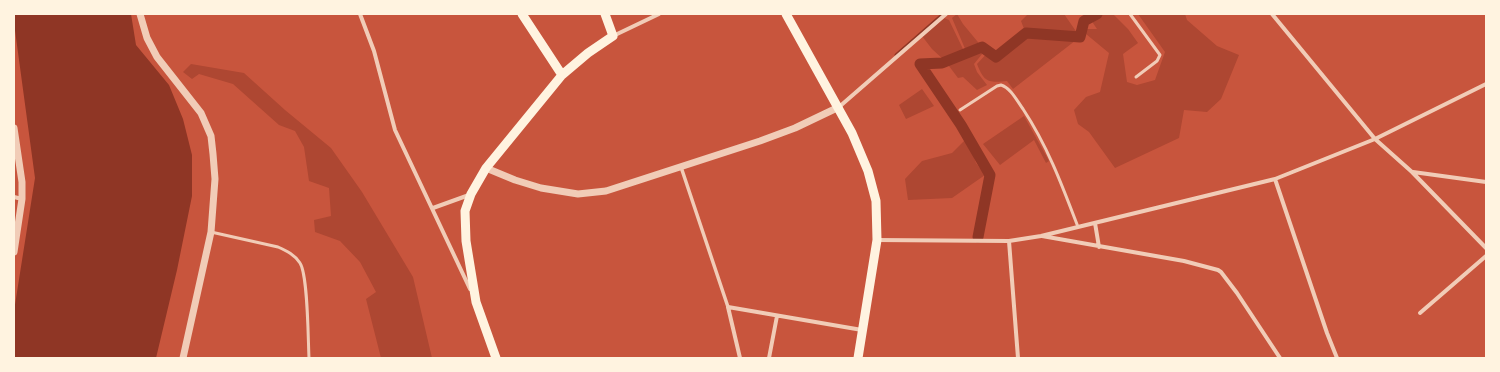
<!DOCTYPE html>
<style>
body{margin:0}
#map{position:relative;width:1500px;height:372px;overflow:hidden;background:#c8553d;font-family:"Exo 2",sans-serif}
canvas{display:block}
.frame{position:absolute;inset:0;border:15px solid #fff3e0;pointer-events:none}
</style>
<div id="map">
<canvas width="1500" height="372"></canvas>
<div class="frame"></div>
</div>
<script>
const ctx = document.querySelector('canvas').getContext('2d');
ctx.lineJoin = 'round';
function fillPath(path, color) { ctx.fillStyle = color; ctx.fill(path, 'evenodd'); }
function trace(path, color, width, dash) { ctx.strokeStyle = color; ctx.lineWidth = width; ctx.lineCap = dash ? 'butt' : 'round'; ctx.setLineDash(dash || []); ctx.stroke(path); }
fillPath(new Path2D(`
 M957 14 963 24 982 47 973 52 966 51 952 18Z
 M1028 14H1064L1080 37 1013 89 1007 81C988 83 984 82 977 64L991 49 996 57 1006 52 1026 34 1021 21Z
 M1087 14H1113L1128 29 1138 43 1123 54 1127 82 1137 85 1155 80 1165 52 1138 14H1185L1187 20 1217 46 1239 55 1221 99 1207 112 1184 110 1179 138 1115 168 1089 132 1078 124 1074 110 1086 97 1100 92 1109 53 1080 29H1097Z
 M944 18 949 20 963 49 944 60 932 49 922 36Z
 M983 48H987L974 64 977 72 987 85 977 90 963 77 958 78 946 62 963 54 977 52Z
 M191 64 244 73 285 110 331 148 362 192 413 277 432 358H381L366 299 376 292 360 262 340 241 315 232 314 220 331 216 329 188 309 181 304 147 295 131 279 125 233 84 199 74 192 79 183 72Z
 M922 89 934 106 906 119 899 105Z
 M1024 116 1049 161 1046 163 1034 140 1000 165 983 144Z
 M967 138 976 163 985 175 952 198 908 200 905 179 922 161 952 153Z`), '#ae4732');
fillPath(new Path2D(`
 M14 14H131L136 45 169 85 183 119 192 155V196L177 270 156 358H14V311L35 178 14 23Z`), '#8f3625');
trace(new Path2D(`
 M896 55 943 14`), '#8f3625', 3);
trace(new Path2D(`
 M920 64 942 63 982 47 996 57 1026 33 1080 37 1084 21 1097 14
 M920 64 961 125 990 175 978 237`), '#8f3625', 11);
trace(new Path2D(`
 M1130 14 1160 55 1157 61 1136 77
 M960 110 997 86 1001 85C1011 88 1017 101 1023 109 1048 147 1062 185 1078 227
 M211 232 278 247C287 251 295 255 300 263 308 275 308 339 309 358`), '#f1ccb7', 3);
trace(new Path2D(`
 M681 167 728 307`), '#f1ccb7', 3.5);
trace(new Path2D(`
 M360 14 374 51 395 130 470 289
 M1272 14 1375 139 1412 172 1486 248
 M613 36 659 14
 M839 107 946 14
 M1413 172 1486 182
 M1275 179 1327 333 1337 358
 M14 197 22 199
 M433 208 469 195
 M1095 223 1099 247
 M1042 236 1184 261 1218 270 1221 272 1237 293 1280 358
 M877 240 1009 241 1041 236 1275 179 1375 139 1486 84
 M1009 241 1018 358
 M1420 313 1486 256
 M740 358 728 307 862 330
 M769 358 777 316`), '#f1ccb7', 4);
trace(new Path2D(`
 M140 14 147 38 157 57 201 113 211 136 213 154 215 179 211 232 183 358
 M14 128 22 182V199L14 252
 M486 168 515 180 541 188 578 194 606 191 760 141 795 128 839 107`), '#f1ccb7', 7);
trace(new Path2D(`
 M786 14 852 133 868 171 876 201 877 240 858 358
 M562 75 588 53 613 36 605 14
 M496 358 476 302 466 241 465 211 471 194 486 168 562 75 522 14`), '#fff3e0', 9);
</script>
